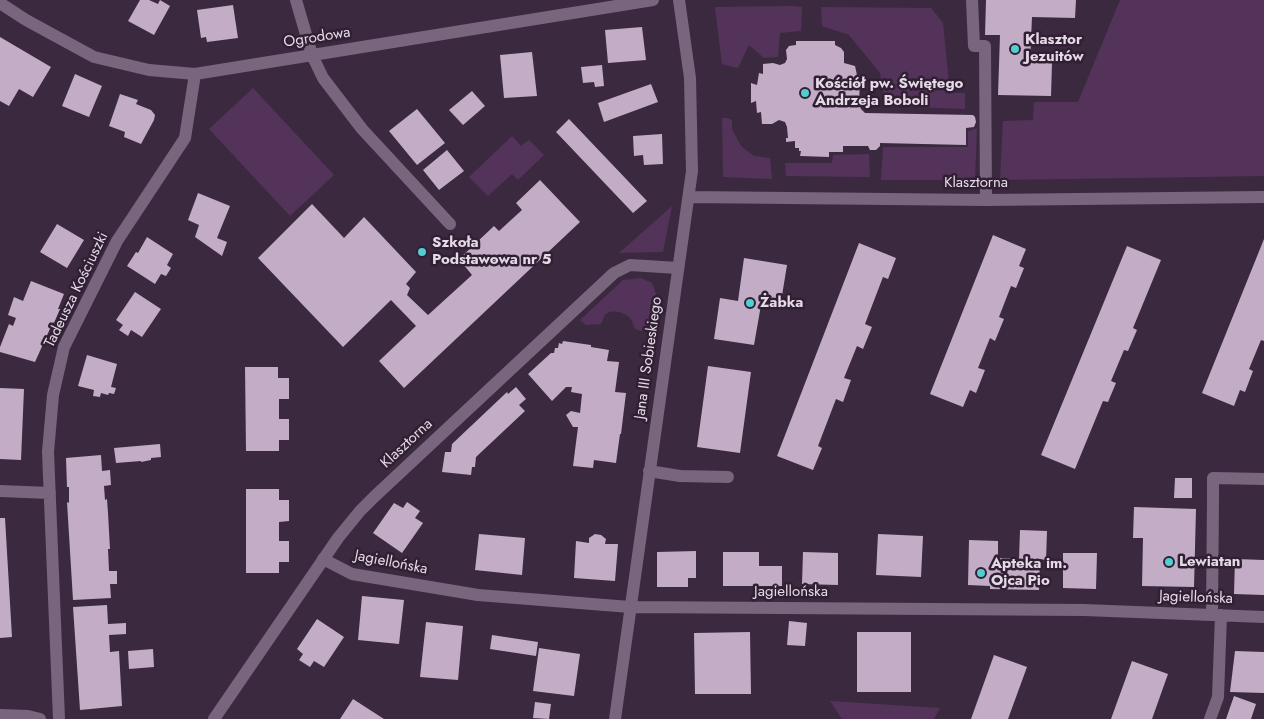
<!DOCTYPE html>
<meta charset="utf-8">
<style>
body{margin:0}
canvas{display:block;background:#3b293f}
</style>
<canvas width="1264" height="719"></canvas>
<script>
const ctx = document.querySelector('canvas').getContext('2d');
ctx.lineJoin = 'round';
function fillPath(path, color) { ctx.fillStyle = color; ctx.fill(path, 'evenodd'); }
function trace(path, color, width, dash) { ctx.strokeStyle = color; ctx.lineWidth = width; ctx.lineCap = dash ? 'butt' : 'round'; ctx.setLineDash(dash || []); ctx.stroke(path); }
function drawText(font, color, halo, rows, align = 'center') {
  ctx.font = font + ' Jost,sans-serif'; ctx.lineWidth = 5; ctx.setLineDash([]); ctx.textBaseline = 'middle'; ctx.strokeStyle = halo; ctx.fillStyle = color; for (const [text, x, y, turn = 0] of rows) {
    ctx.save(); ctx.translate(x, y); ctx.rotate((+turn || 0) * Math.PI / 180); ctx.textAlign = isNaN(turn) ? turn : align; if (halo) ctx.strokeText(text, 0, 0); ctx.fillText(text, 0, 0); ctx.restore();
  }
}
fillPath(new Path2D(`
 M1120 0H1264V176L1000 180 1003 121 1033 120 1034 102H1078Z
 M793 6 802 7 801 31 780 33 778 57 764 58 749 45 738 68 722 64 715 7Z
 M821 7 931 8 943 23 950 93H965V109L885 106 880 73 849 35 822 26Z
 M253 88 334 175 290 216 209 129Z
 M722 118H727L732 120V129L741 146 754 156 770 158 772 179 723 177Z
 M977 128 975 180H881L883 147H968V131Z
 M512 136 521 146 529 140 544 155 518 180 512 174 488 196 469 177Z
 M869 154 870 177 786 176 785 163H832L833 155Z
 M672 206 663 252 619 253Z
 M641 278 652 283 656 294 652 326 646 325 644 332 635 329C633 326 633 321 630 318 624 312 610 308 604 316 604 317 602 323 601 324L586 325 580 320 623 280Z
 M830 701 940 708 934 719H842Z`), '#533359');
fillPath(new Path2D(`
 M140 0H149L158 4 160 0 170 6 154 35 128 21Z
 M986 0H1076L1075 18 1032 17 1030 62 1052 63 1051 96 998 95 1000 35H985Z
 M233 5 238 38 207 42 206 37 201 38 197 10Z
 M642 27 646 60 608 63 605 30Z
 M0 37 51 67 33 97 19 89 9 106 0 101Z
 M796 41H835V45L841 48 844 52V63L855 66 857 75H860L859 105 861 109 865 113 973 115 975 117 976 122 974 127 966 128V145L880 143V146L876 150H870L868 146H843V152H829V157L800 156 801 151H799V148H795V141L786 142V138H788L787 127 785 122 779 120 772 124H762L761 112 757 113 756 101 751 103V83L757 85 759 73 763 74V64L773 63 780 65 785 63 787 59 786 50 789 46 796 45Z
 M532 52 537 96 504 98 500 55Z
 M602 65 604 86 595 87 594 82 583 83 581 67Z
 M75 74 102 86 89 117 62 106Z
 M651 84 658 102 604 122 598 103Z
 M472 91 485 106 463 125 449 110Z
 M120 94 138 100 136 104 151 110 155 115 154 120 141 144 124 137 125 132 109 126Z
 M417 109 445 143 417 165 389 131Z
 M569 119 647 201 633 213 556 132Z
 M662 134 663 164 644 165 643 155 634 156 633 136Z
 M447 150 464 171 439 190 423 170Z
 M540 180 580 222 404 388 379 361 416 326 391 300 343 347 258 258 312 204 344 238 364 217 416 272 406 284 410 288 407 295 428 315 472 275 459 259 494 226 499 231 522 210 516 203Z
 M198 193 230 206 217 238 227 242 222 256 195 237 199 225 188 220Z
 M57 224 84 240 67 268 40 252Z
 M993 235 1026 249 1019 266 1024 268 1016 288 1011 286 999 317 1004 319 995 341 990 338 978 368 985 370 976 393 970 390 963 407 930 394Z
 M147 237 173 254 167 265 171 268 166 276 161 274 155 284 127 266 136 252 138 253Z
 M1264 239V341L1261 340 1249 369 1253 371 1245 392 1240 390 1234 406 1202 393Z
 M859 243 896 258 888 279 883 277 865 324 872 327 863 349 857 346 844 378 851 380 843 402 836 399 818 446 822 448 813 470 777 456Z
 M1127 246 1161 260 1133 328 1137 330 1128 351 1124 350 1111 381 1116 383 1108 402 1103 401 1075 469 1041 455Z
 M744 258 787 265 780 308 761 305 754 345 714 339 720 298 738 301Z
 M31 281 64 294 58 309H60L54 323 53 322 35 362 0 352V347L9 324 13 326 16 318 8 315 14 297 23 301Z
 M135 292 161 309 142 337 131 330 128 336 119 330 123 325 116 320Z
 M563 341 591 345V347L609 350 607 361 619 362 615 392 626 393 621 434H620L616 463 594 460 593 468 573 466 578 427H573L566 415 571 411 580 413 582 394 571 392 572 387H566L552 401 528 374 551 353H554L555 348H558L559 343 562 344Z
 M87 355 117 364 111 387 116 388 114 394 109 393 108 395 101 393 100 397 93 396 94 390 78 386Z
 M708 366 751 372 740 453 697 447Z
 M245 367H278V378H289V399H279V419H289V440H279V451H246Z
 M516 387 526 399 519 405 525 411 476 457 475 467H472L471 475 442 472 445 452H451L452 444 507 392 508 394Z
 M0 388 24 389 21 460 0 459Z
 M160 444 161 457 151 458V460L141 462V461L116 463 114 448Z
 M101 455 102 471 110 470 111 485 104 486 105 500 107 499 108 513 110 549H108L109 571H117V584H110L111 598 73 600 67 502 69 503V487H67L66 458Z
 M1175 478H1192V498H1174Z
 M246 489H279V500H289V521L279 522V541H289V562H279V573H246Z
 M407 502 420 511 415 518 423 523 402 553 373 533 394 503 403 508Z
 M1134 507 1196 509 1194 587 1142 586 1143 538H1133Z
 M0 518H5L12 637 0 638Z
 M1020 530 1047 531 1046 560 1040 559 1039 590 990 589V586L968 585 969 540 998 541V558L1019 559Z
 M479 534 525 538 522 575 475 570Z
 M595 534 601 535 606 539 605 544H618L615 581 574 578 576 541 589 543V538Z
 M878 534 923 536 921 577 876 575Z
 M696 551V578H688V587H657V552Z
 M723 552H759V566H782V586H723Z
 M803 552 838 553V585L802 584Z
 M1063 553H1097L1096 589 1063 588Z
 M1235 559 1264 560V595L1234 594Z
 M362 596 404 600 399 644 358 640Z
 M107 605 108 624 126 623V634L109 635 110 652 119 651 122 706 80 710 73 607Z
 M317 619 344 637 324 667 314 661 310 667 299 660 303 654 297 649Z
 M789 621 807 623 805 646 787 645Z
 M426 622 463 626 458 680 420 677Z
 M750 632 751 694H695L694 633Z
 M857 632H911V692H857Z
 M492 635 538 642 536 656 490 649Z
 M539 648 580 654 574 696 533 691Z
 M153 649 154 667 129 669 128 651Z
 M1235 651 1264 652V693L1230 692Z
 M994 655 1027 667 1008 719H971Z
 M1132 661 1168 674 1152 719H1111Z
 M1234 696 1256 704 1251 719H1226Z
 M353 699 384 719H340Z
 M535 702 551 704 549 719 533 718Z`), '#c2acc6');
trace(new Path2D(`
 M296 0 312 55 323 78 362 129 450 224
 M972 0 974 46H985L986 200
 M0 3 26 20 94 57 149 70 195 74 653 0
 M689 197 986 200 1264 197
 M649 471 680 476 728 477
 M0 491 50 493
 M323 559 352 574 478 595 630 607 1084 610 1264 617
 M1212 615 1213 498V478L1264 479
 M0 715 28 716 40 719
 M59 719 48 452 53 395 64 347 117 241 185 138 195 74
 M214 719 338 538 360 511 374 497 614 273 630 265 678 268
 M615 719 692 171 690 78 679 0
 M1210 719 1218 697 1221 615`), '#79657d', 12);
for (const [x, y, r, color] of [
 [1015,49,5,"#52cdd0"],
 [805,93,5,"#52cdd0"],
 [422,252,5,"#52cdd0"],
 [750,303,5,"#52cdd0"],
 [1169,562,5,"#52cdd0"],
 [981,573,5,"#52cdd0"]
]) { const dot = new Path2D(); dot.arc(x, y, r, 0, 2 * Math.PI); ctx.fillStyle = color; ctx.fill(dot); trace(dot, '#311f34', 2); }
drawText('15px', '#e5dae7', '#311f34', [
 ["Ogrodowa",317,38,-9],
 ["Klasztorna",976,183],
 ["Tadeusza Kościuszki",77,290,-64],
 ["Jana III Sobieskiego",649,358,-82],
 ["Klasztorna",407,444,-43],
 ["Jagiellońska",391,563,11],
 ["Jagiellońska",791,592],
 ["Jagiellońska",1196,598,2]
]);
drawText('bold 15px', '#e5dae7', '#311f34', [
 ["Klasztor",1025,40],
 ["Jezuitów",1025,57],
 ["Kościół pw. Świętego",815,84],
 ["Andrzeja Boboli",815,101],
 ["Szkoła",432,243],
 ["Podstawowa nr 5",432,260],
 ["Żabka",760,303],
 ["Lewiatan",1179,562],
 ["Apteka im.",991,564],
 ["Ojca Pio",991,581]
], 'left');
</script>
